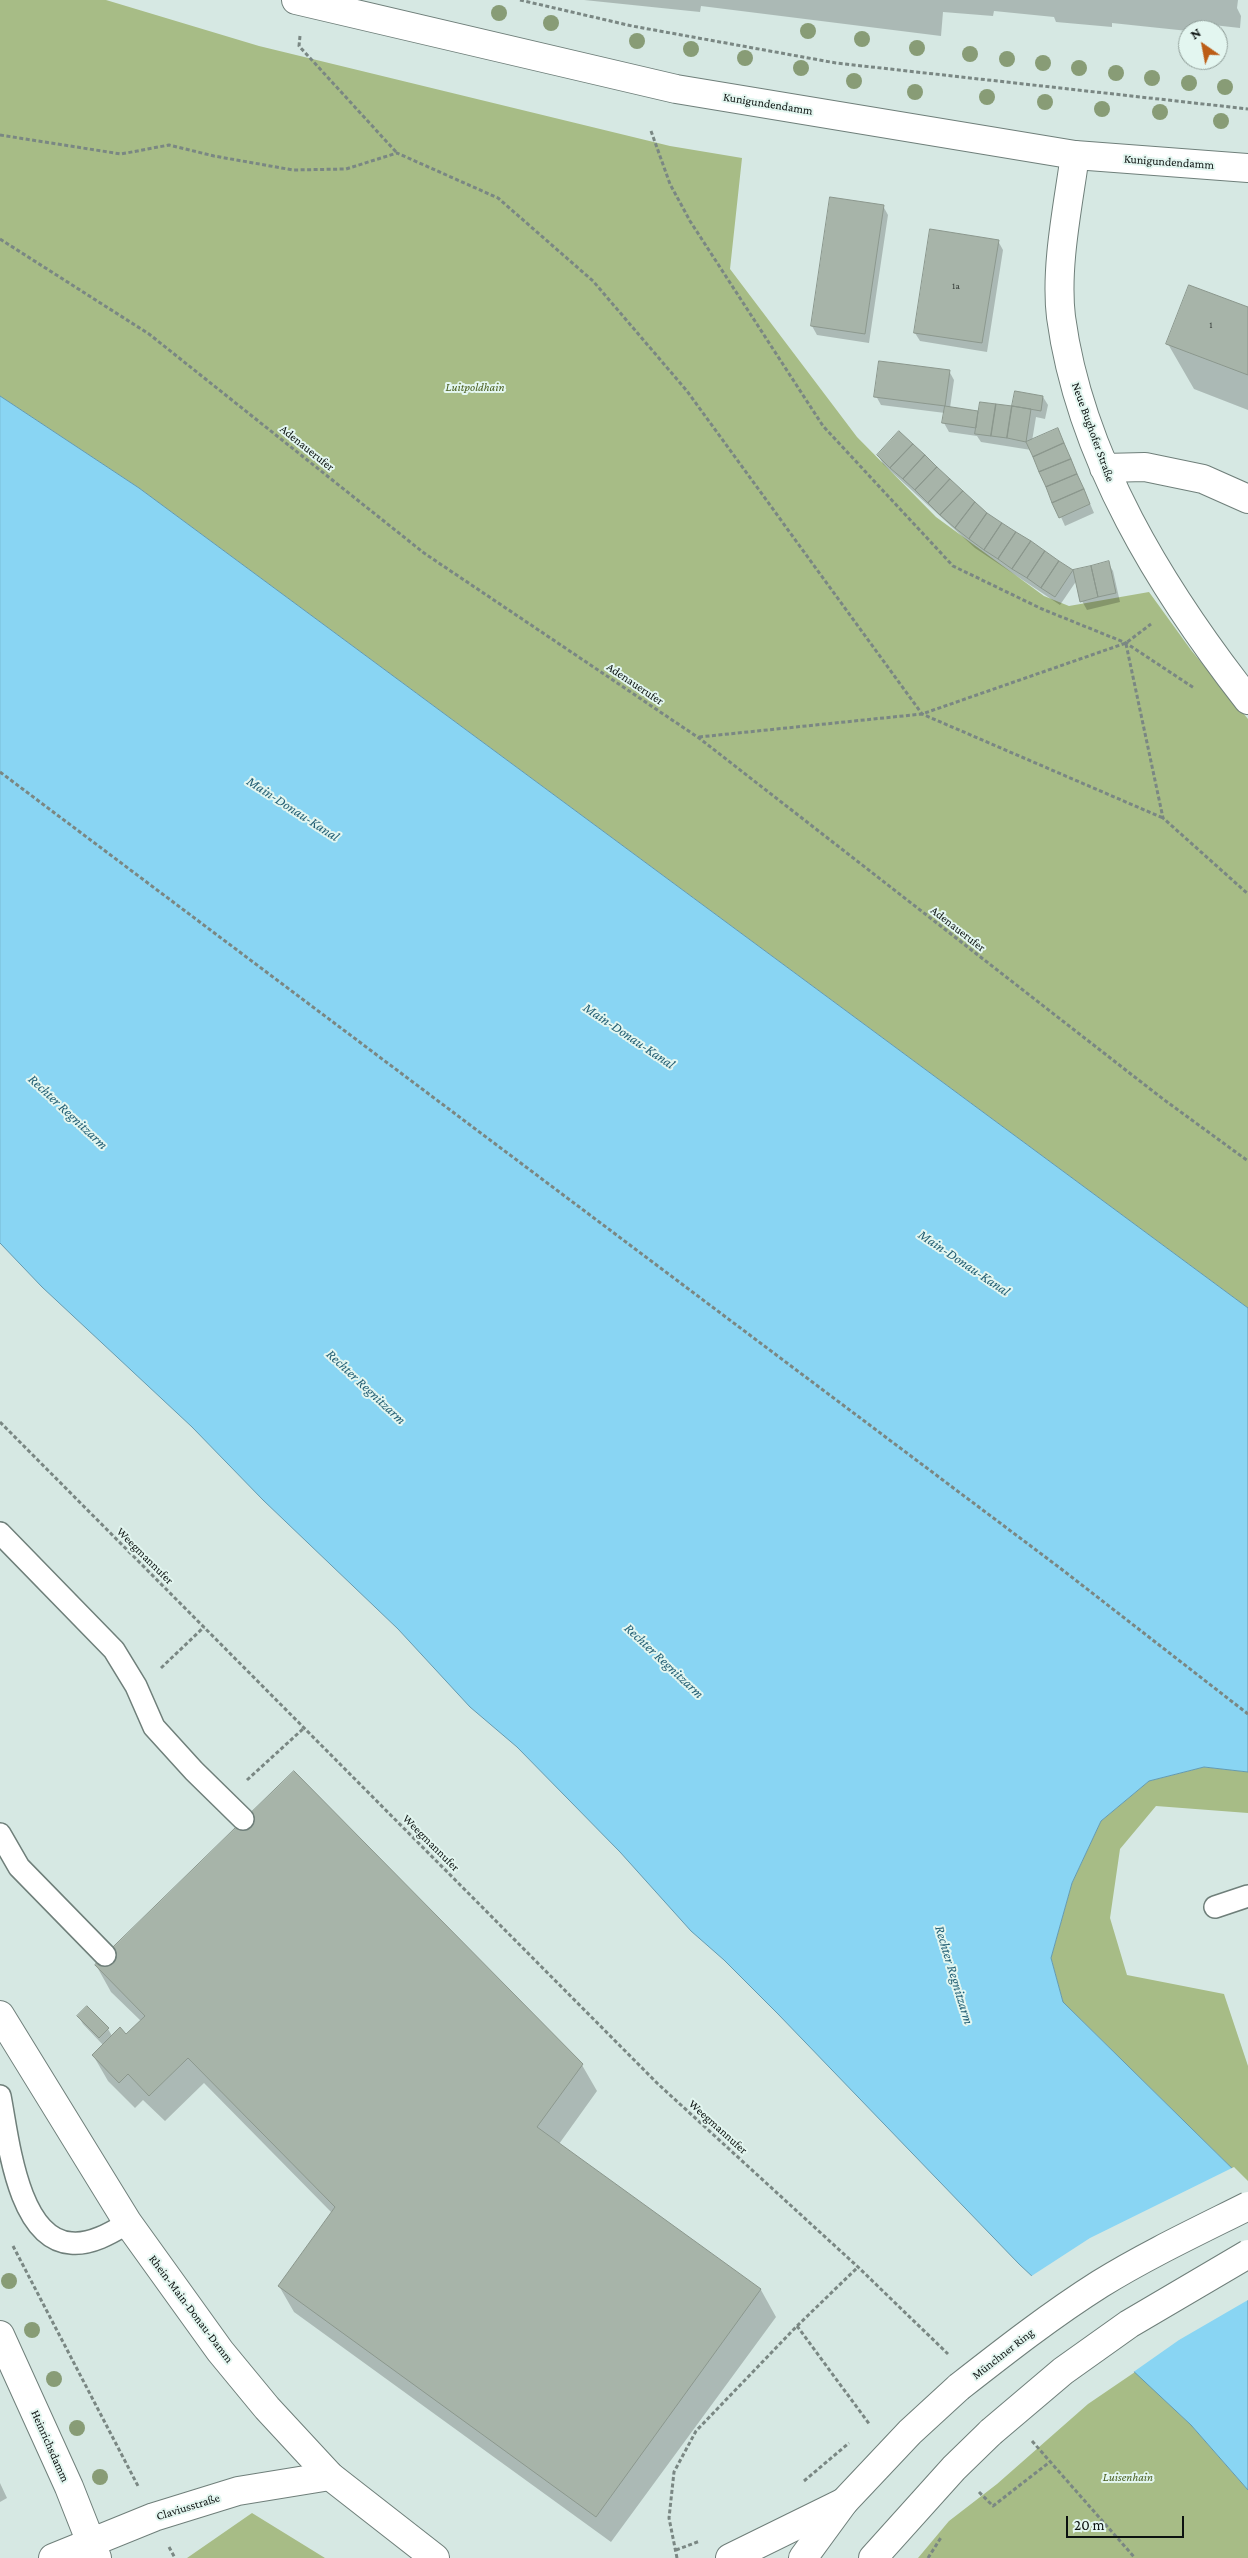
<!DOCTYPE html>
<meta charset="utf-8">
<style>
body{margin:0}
#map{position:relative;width:1248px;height:2558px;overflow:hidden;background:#d6e8e3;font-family:"Crimson Pro",serif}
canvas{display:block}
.north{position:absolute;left:1178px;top:20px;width:50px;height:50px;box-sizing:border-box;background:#e3f6f0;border:1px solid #8d9b96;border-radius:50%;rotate:327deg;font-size:14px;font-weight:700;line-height:20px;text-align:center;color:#0c1210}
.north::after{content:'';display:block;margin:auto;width:18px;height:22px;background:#bc5d16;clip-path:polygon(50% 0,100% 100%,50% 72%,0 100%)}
.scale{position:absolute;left:1066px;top:2516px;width:118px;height:22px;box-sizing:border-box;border:2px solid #0c1210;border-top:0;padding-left:6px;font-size:15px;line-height:18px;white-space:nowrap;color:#0c1210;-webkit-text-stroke:4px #e3f6f0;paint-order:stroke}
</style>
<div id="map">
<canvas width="1248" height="2558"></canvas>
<div class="north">N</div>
<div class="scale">20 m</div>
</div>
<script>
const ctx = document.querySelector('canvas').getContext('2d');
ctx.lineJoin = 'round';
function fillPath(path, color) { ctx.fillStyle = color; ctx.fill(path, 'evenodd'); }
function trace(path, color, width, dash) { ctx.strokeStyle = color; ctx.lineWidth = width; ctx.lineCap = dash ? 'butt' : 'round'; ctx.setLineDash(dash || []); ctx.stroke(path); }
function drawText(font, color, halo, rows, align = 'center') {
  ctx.font = font + ' "Crimson Pro",serif'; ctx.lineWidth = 4; ctx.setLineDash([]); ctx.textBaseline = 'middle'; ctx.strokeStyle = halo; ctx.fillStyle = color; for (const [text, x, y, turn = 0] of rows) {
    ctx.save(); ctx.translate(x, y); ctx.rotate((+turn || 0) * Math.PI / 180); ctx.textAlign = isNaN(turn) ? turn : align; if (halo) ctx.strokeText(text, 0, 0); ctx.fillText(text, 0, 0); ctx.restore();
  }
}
fillPath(new Path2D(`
 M0 0H106L259 46 670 146 742 158 730 269 857 437 936 517 1044 596 1069 606 1149 592 1191 650 1248 719V1308L139 488 0 396Z
 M1204 1767 1248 1772V1813L1156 1806 1120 1849 1110 1918 1127 1975 1224 1994 1248 2066V2184L1063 2002 1051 1958 1072 1883 1101 1821 1149 1781Z
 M1135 2372 1191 2425 1248 2490V2558H918L949 2521 997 2484 1088 2404Z
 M252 2513 325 2558H187Z`), '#a7bc86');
const water = new Path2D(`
 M0 396 139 488 1248 1308V1772L1204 1767 1149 1781 1101 1821 1072 1883 1051 1958 1063 2002 1248 2184V2490L1191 2425 1019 2264 778 2014 724 1960 691 1931 620 1852 517 1747 470 1707 398 1629 263 1500 192 1427 42 1287 0 1243Z`);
fillPath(water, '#89d5f3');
trace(water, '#649aaf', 1);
fillPath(new Path2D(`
 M1234 2167 1248 2181V2300L1179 2340 1132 2373 1030 2277 1090 2238Z`), '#d6e8e3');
fillPath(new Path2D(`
 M584 0H1238L1237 8 1241 16 1240 28 1213 25V30L1188 31 1112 23V27L1056 22 1054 17 994 11 993 16 943 12 941 36 701 6 700 12Z
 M883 206 888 215 869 343 817 335 812 326Z
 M998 241 1003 250 987 352 920 341 915 333Z
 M1248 308V410L1194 389 1168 344Z
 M949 371 954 380 950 408 979 412 1013 408 1043 397 1048 405 1045 419 1036 417 1032 441 1062 438 1094 513 1065 526 1031 450 981 442 977 436 949 432 944 423 945 413 881 405 876 396Z
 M878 455 987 514 1073 571 1108 563 1113 571 1120 602 1087 610 1082 601 1077 580 1060 605 975 548 883 464Z
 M96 1965 582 2065 597 2091 559 2144 761 2290 776 2317 611 2542 294 2312 279 2286 332 2213 204 2083 165 2121 143 2100 135 2108 108 2081 93 2055 103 2045 83 2024 78 2016 108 2029 112 2036H126L141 2021 111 1992Z
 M0 2483 7 2498 0 2502Z`), '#0003');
const building = new Path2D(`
 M830 197 884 205 865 334 811 326Z
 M930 229 999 240 982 343 914 333Z
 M1189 285 1248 307V375L1166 344Z
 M879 361 950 370 945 406 874 397Z
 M1015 391 1043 396 1041 411 1012 406Z
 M980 402 996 404 991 436 975 434Z
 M996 404 1012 406 1007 438 991 436Z
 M945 406 978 411 976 428 942 423Z
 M1012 406 1031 409 1026 442 1007 438Z
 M1058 428 1064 443 1033 457 1026 442Z
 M899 431 913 444 890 468 877 455Z
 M1064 443 1071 459 1039 472 1033 457Z
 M913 444 925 455 903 479 890 468Z
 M925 455 937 467 915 490 903 479Z
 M1071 459 1077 474 1046 487 1039 472Z
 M937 467 950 479 928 503 915 490Z
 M1077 474 1084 489 1052 503 1046 487Z
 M950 479 963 491 940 515 928 503Z
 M1084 489 1090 504 1059 518 1052 503Z
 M963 491 975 502 955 528 940 515Z
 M975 502 987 513 969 539 955 528Z
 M987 513 1002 523 984 550 969 539Z
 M1002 523 1016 532 998 559 984 550Z
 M1016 532 1031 541 1012 569 998 559Z
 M1031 541 1045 551 1027 578 1012 569Z
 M1045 551 1059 561 1041 588 1027 578Z
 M1059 561 1073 570 1055 597 1041 588Z
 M1109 561 1116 593 1098 597 1091 566Z
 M1091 566 1098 597 1080 602 1073 570Z
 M294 1771 583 2064 537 2127 761 2289 596 2517 278 2286 335 2207 188 2058 149 2096 128 2074 119 2083 92 2055 120 2027 126 2034 145 2016 95 1965Z
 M87 2006 109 2028 99 2038 77 2016Z`);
fillPath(building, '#a7b4a9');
trace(building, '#8b978d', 1);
const lane = new Path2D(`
 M0 1533 114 1650 136 1686 154 1727 194 1771 243 1819
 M0 1834 19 1867 105 1955
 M1215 1907 1248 1896
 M0 2096C8 2136 17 2239 71 2243 91 2245 111 2233 128 2223`);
const street = new Path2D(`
 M1075 155C1068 206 1055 267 1061 317 1080 458 1162 590 1248 700
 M1104 468 1145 467 1203 479 1248 499
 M0 2335 69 2487 97 2558
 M53 2558 154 2517 238 2491 330 2476`);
const secondary = new Path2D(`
 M296 0 676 89 1075 155 1248 168
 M0 2015 128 2223 220 2351 267 2408 330 2476 435 2558
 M730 2558 844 2502`);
const primary = new Path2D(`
 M803 2558 844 2502 910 2432 959 2387
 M873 2558 954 2468 991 2432`);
trace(lane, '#6f7f7a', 24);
trace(street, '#6f7f7a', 30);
trace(secondary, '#6f7f7a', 30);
trace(primary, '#6f7f7a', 30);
trace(new Path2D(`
 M520 0 632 26 836 63 1248 109
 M300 36 299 46 397 153
 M651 131 670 184 690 221 823 426 953 566 1042 609 1126 643 1194 688
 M0 135 121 154 169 145 214 156 293 170 346 169 397 153 498 198 593 281 687 391 922 714 1163 818
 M0 239 149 334 424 553 699 738 1163 1099 1248 1161
 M1126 644 1163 818 1248 894
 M699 737 922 714 1126 643 1151 624
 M0 772 1060 1568 1248 1714
 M0 1422 658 2084 858 2267 948 2354
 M161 1668 204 1627
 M247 1780 304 1728
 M13 2246 138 2486
 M797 2326 870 2425
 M1032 2441 1135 2558
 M804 2481 849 2443
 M979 2492 993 2506 1051 2461
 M169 2547 175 2558
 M676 2550 700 2541
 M677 2558 669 2518 674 2472 696 2431 797 2326 858 2267
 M928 2558 942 2536`), '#7a8783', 3, [4, 2.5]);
trace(lane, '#fff', 21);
trace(street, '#fff', 28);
trace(secondary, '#fff', 28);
trace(primary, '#fff', 28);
const primaryBridge = new Path2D(`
 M959 2387C1005 2351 1051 2315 1100 2284 1147 2255 1198 2231 1248 2206
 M991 2432 1063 2371 1129 2324 1248 2254`);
trace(primaryBridge, '#6f7f7a', 30, []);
trace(primaryBridge, '#fff', 28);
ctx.fillStyle = '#889c76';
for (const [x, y] of [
 [499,13],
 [551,23],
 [808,31],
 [862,39],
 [637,41],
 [917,48],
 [691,49],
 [970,54],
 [745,58],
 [1007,59],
 [1043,63],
 [801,68],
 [1079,68],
 [1116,73],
 [1152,78],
 [854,81],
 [1189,83],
 [1225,87],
 [915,92],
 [987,97],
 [1045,102],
 [1102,109],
 [1160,112],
 [1221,121],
 [9,2281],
 [32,2330],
 [54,2379],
 [77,2428],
 [100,2477]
]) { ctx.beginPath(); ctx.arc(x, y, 8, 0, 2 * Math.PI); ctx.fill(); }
drawText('10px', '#333a36', null, [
 ["1a",956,286],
 ["1",1211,325]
]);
drawText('12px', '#0c1210', '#e3f6f0', [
 ["Kunigundendamm",768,104,9],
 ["Kunigundendamm",1169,162,4],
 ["Neue Bughofer Straße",1093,432,70],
 ["Adenauerufer",307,448,39],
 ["Adenauerufer",635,684,34],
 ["Adenauerufer",958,929,38],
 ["Weegmannufer",145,1556,45],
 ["Weegmannufer",431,1843,45],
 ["Weegmannufer",718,2127,42],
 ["Rhein-Main-Donau-Damm",191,2309,53],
 ["Münchner Ring",1003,2354,-38],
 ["Heinrichsdamm",50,2446,66],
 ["Claviusstraße",188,2507,-17]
]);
drawText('italic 12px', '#485d1c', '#e3f6f0', [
 ["Luitpoldhain",475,387],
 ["Luisenhain",1128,2477]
]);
drawText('italic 14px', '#235f74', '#e3f6f0', [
 ["Main-Donau-Kanal",293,809,33],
 ["Main-Donau-Kanal",629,1036,34],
 ["Rechter Regnitzarm",68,1112,43],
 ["Main-Donau-Kanal",964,1263,34],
 ["Rechter Regnitzarm",366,1387,43],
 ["Rechter Regnitzarm",664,1661,43],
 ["Rechter Regnitzarm",954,1975,73]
]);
</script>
